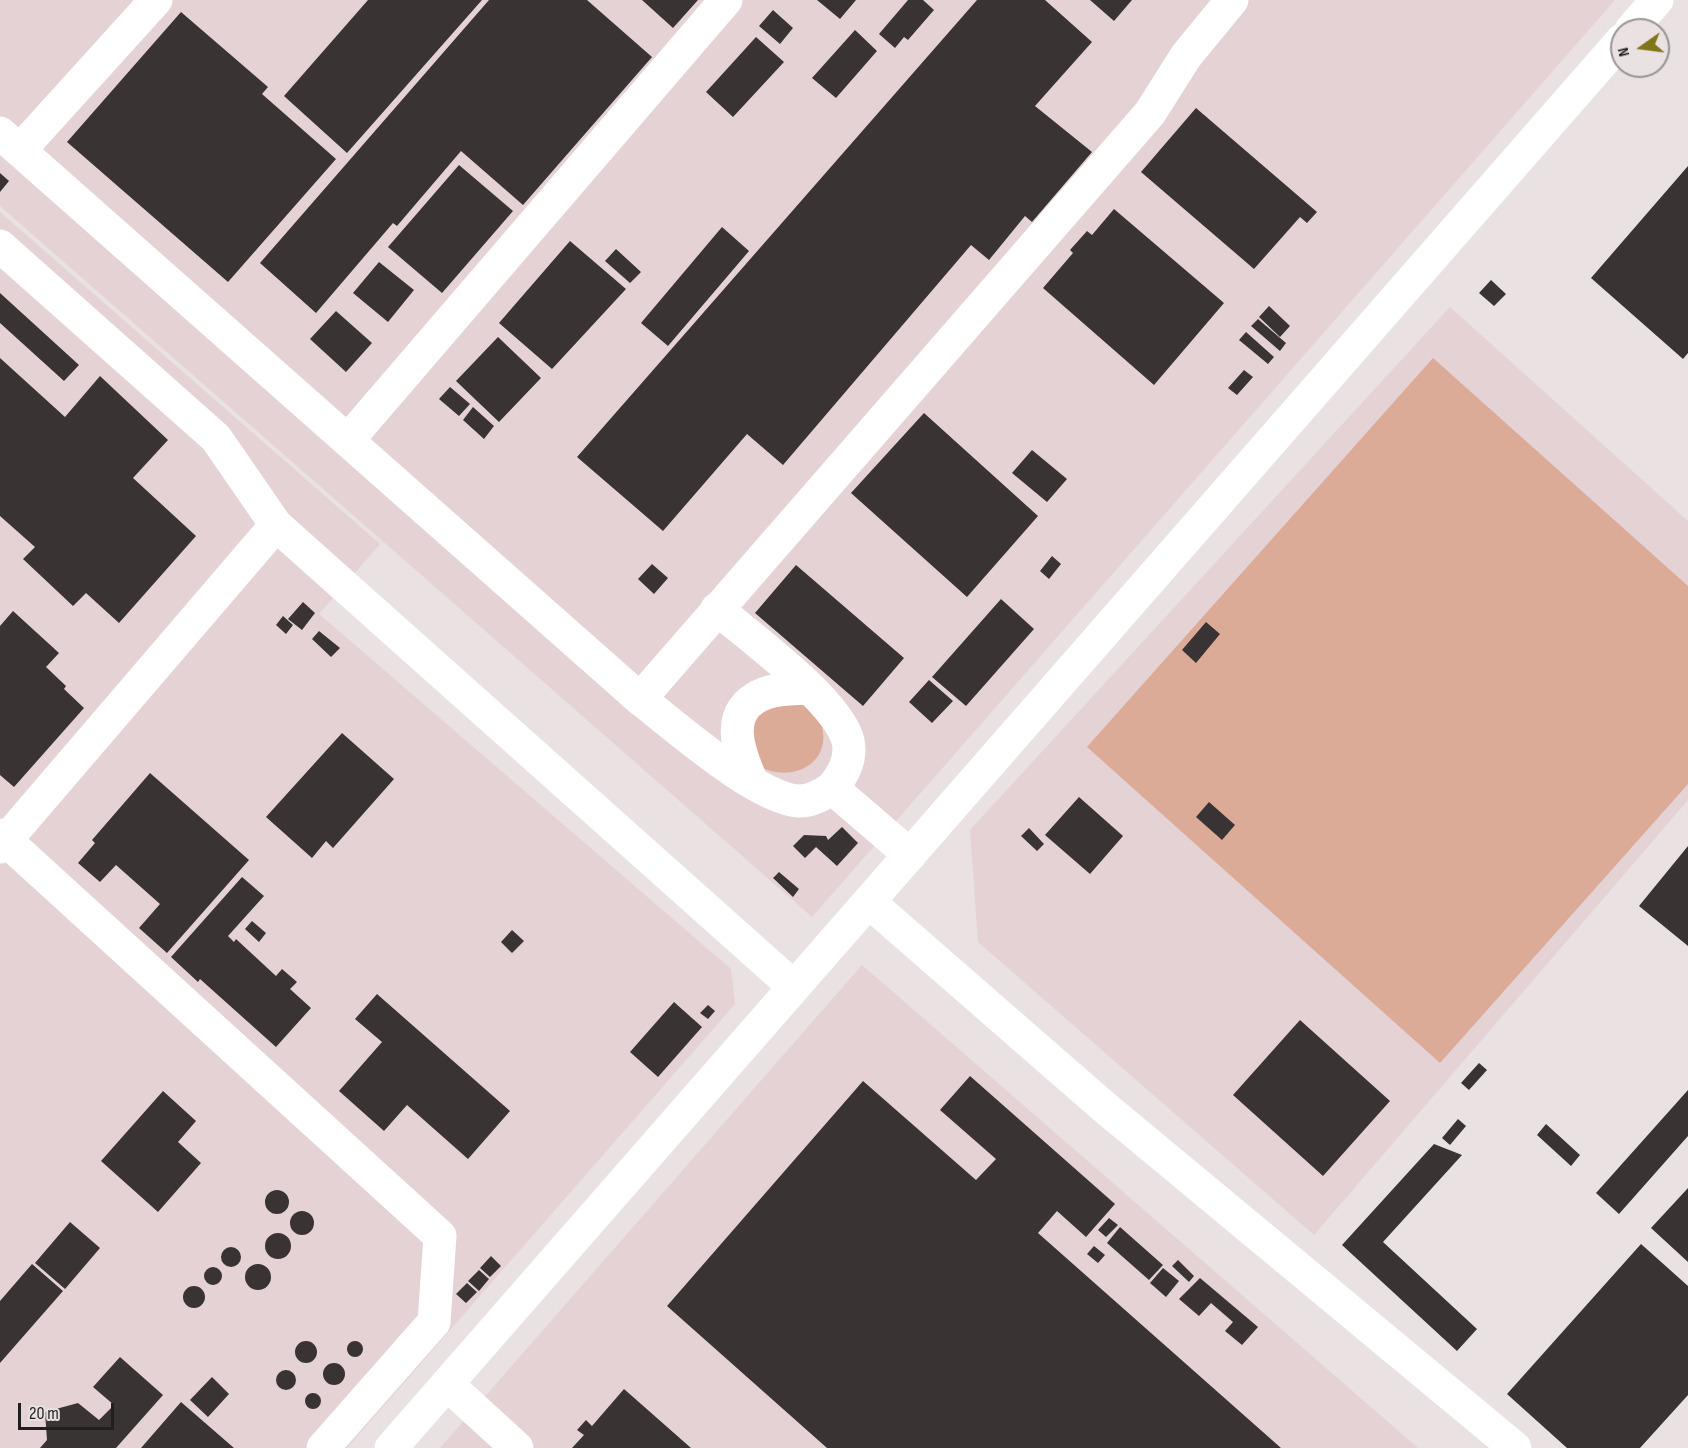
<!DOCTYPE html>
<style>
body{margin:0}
#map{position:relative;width:1688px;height:1448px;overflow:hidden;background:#e9e1e2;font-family:"Sofia Sans Condensed",sans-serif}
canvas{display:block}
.north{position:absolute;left:1610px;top:18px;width:60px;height:60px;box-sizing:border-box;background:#e9e1e2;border:2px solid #999394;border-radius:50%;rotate:256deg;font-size:16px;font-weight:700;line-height:24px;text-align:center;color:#211e1f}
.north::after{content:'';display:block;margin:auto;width:21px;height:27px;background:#807518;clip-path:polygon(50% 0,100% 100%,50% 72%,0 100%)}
.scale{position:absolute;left:18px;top:1403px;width:96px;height:27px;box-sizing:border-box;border:3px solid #211e1f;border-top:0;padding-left:8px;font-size:18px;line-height:21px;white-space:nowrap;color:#211e1f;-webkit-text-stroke:4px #e9e1e2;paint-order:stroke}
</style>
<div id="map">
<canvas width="1688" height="1448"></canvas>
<div class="north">N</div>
<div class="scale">20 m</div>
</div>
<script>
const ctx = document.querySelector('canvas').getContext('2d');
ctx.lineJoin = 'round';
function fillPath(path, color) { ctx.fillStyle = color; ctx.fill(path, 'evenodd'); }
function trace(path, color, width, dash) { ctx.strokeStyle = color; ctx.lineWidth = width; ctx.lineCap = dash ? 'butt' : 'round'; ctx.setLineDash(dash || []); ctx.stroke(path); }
fillPath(new Path2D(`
 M0 0H1615L812 917 0 206Z
 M0 212 380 544 319 614 731 969 735 1004 347 1448H0Z
 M1450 307 1688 521V800L1314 1235 978 942 970 830Z
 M862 965 1418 1448H440Z`), '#e4d2d5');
fillPath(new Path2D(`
 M1433 358 1688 586V784L1440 1063 1087 747Z
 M803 701C808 708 818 715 821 723 834 764 791 784 758 766L747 720 754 708Z`), '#dbab97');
fillPath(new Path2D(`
 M368 0H482L347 153 284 96Z
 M489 0H587L652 57 523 205 461 151 397 226 393 223 316 313 260 263Z
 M642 0H698L673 28Z
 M817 0H856L840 19Z
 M908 0H923L934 10 908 40 904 37 895 48 879 34Z
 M977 0H1045L1092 42 1035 106 1092 152 1032 222 1025 216 989 260 971 245 783 465 747 434 663 531 577 457Z
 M1090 0H1132L1114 21Z
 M773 10 793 28 780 44 759 26Z
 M181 12 268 87 262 94 336 159 228 282 67 142Z
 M855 30 877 51 836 98 812 78Z
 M756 37 784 62 733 117 706 92Z
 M1196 108 1317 212 1307 223 1300 217 1254 269 1141 172Z
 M459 165 513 211 442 293 388 247Z
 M1688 166V353L1683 359 1591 278Z
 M0 173 9 181 0 192Z
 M1114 209 1224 303 1154 385 1043 288 1073 253 1070 250 1087 231 1092 235Z
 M722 227 749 251 668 346 641 323Z
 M570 241 626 289 552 369 499 323Z
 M616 249 641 272 630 283 605 261Z
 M379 262 414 290 388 322 353 293Z
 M1491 280 1506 294 1494 306 1479 293Z
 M0 293 79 365 64 381 0 323Z
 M1269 306 1290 326 1280 337 1259 317Z
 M336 311 372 343 346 372 310 339Z
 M1258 319 1286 343 1280 351 1251 326Z
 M1246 332 1274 357 1268 364 1239 340Z
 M498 337 541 378 499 422 456 381Z
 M0 358 65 417 100 376 168 440 133 478 196 536 119 623 86 593 73 606 23 559 35 547 0 516Z
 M1244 370 1253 377 1237 395 1228 388Z
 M450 387 470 404 459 416 439 399Z
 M473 407 494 426 484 439 463 420Z
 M924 413 1038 516 967 597 851 493Z
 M1032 450 1067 479 1047 502 1012 473Z
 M1052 556 1061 564 1049 579 1040 571Z
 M652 564 668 578 654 594 638 579Z
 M796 565 904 658 863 706 755 613Z
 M1001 599 1034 629 966 706 932 677Z
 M303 602 315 613 302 630 288 619Z
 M13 611 59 653 46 667 66 686 64 689 84 708 14 787 0 775V626Z
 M283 616 293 625 286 634 276 625Z
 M1206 622 1220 634 1196 663 1182 650Z
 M319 631 340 648 331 657 312 639Z
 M929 680 953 701 932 723 909 702Z
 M342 733 394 779 333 848 326 841 312 858 266 817Z
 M150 773 249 860 167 953 139 928 160 904 116 865 100 882 78 863 95 843 92 840Z
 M1079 797 1123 836 1090 874 1045 835Z
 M1209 802 1235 825 1222 840 1196 817Z
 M842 827 858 843 837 866 816 847 805 858 793 846 804 835 826 836 828 840Z
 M1029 828 1044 844 1037 851 1021 836Z
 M1688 846V946L1639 906Z
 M779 872 799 889 793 897 773 878Z
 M242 877 264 896 228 936 234 942 236 939 276 976 282 969 297 982 290 989 311 1008 276 1047 200 979 198 982 171 957Z
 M252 921 266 933 259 942 245 929Z
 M512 930 524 941 512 953 501 942Z
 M377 994 510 1111 468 1159 407 1105 384 1131 339 1091 382 1042 355 1019Z
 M674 1002 702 1027 658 1077 630 1052Z
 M708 1005 715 1011 708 1019 700 1013Z
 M1300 1020 1390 1101 1323 1176 1233 1095Z
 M1479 1063 1487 1070 1469 1090 1461 1083Z
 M970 1076 1115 1204 1086 1237 1057 1211 1038 1233 1281 1448H827L667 1306 863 1081 976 1180 996 1159 940 1110Z
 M1688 1090V1136L1619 1214 1596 1193Z
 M163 1091 196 1121 178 1142 201 1163 158 1212 101 1161Z
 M1458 1119 1466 1126 1450 1145 1442 1138Z
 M1546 1124 1580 1155 1571 1166 1537 1135Z
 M1434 1144 1462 1155 1383 1242 1477 1329 1457 1351 1342 1245Z
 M1688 1188V1262L1651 1228Z
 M265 1202a12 12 0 1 1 24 0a12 12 0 1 1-24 0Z
 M290 1223a12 12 0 1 1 24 0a12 12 0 1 1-24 0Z
 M1109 1218 1118 1225 1106 1237 1098 1230Z
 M70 1222 100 1248 65 1289 35 1263Z
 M1120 1227 1163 1265 1149 1280 1107 1243Z
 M265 1246a13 13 0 1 1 26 0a13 13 0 1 1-26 0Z
 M1641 1244 1688 1286V1395L1640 1448H1567L1507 1394Z
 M1094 1246 1105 1255 1098 1263 1087 1254Z
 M221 1257a10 10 0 1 1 20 0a10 10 0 1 1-20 0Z
 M491 1256 501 1266 490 1277 480 1268Z
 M1178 1260 1194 1276 1189 1282 1172 1266Z
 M245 1277a13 13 0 1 1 26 0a13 13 0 1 1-26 0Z
 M32 1264 63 1291 0 1363V1301Z
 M204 1276a9 9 0 1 1 18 0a9 9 0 1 1-18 0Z
 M1163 1268 1179 1281 1166 1297 1150 1283Z
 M479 1270 489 1279 479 1291 468 1281Z
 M1200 1278 1258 1327 1242 1345 1225 1331 1233 1322 1211 1303 1199 1316 1179 1299Z
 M467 1283 477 1292 466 1303 456 1294Z
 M183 1297a11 11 0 1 1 22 0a11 11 0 1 1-22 0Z
 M347 1349a8 8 0 1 1 16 0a8 8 0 1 1-16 0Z
 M295 1352a11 11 0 1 1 22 0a11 11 0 1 1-22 0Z
 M120 1357 163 1395 116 1448H40L47 1440 45 1412 78 1403 99 1420 114 1405 93 1387Z
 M323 1374a11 11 0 1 1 22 0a11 11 0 1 1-22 0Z
 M276 1380a10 10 0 1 1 20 0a10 10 0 1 1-20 0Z
 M212 1377 229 1394 208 1417 190 1400Z
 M624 1389 691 1448H572L584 1435 577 1430 586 1420 592 1426Z
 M305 1401a8 8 0 1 1 16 0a8 8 0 1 1-16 0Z
 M181 1402 234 1448H141Z`), '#3a3333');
trace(new Path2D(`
 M1631 30 1657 0
 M0 133 640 699C674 725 757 799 799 801 812 801 822 795 832 788L910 855
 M20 150 156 0
 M0 246 216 438 276 525 794 987
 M348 440 726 0
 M717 609C750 637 838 701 848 741 852 759 844 774 832 788
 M640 699 1150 113 1186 56 1232 0
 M752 782C738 751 722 709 766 693 779 688 795 689 809 688
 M0 835 440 1236 434 1322 323 1448
 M0 847 276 525
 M869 902 1103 1106 1515 1448
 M447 1384 517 1448
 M391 1448 1622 40`), '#fff', 33);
</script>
